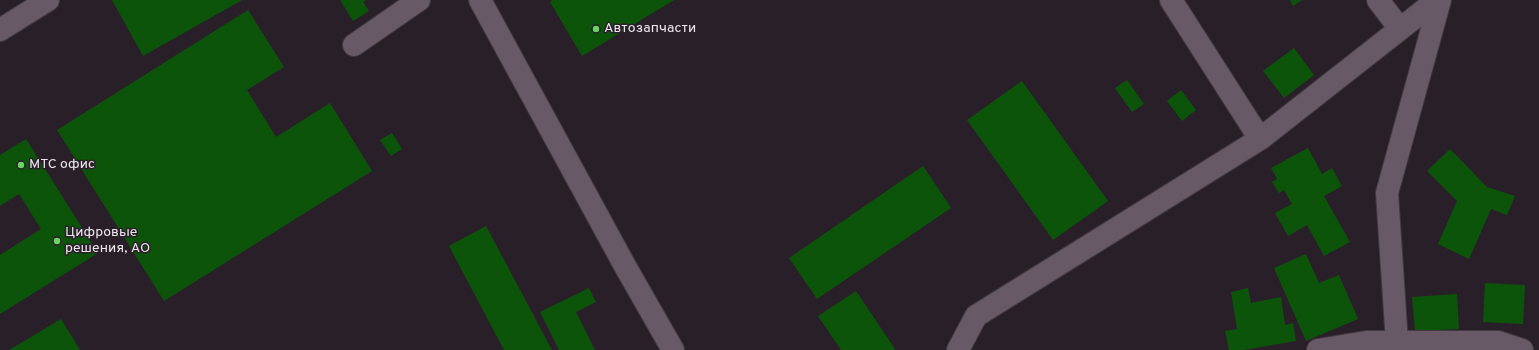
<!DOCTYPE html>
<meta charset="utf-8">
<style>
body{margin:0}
canvas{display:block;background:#291f29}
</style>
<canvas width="1539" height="350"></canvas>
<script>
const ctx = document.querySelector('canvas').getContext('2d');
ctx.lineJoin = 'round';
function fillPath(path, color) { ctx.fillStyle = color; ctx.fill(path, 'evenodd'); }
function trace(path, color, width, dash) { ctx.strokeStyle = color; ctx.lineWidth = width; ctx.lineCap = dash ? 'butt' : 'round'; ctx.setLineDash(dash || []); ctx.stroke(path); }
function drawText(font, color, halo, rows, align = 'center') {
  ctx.font = font + ' Overpass,sans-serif'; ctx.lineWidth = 3; ctx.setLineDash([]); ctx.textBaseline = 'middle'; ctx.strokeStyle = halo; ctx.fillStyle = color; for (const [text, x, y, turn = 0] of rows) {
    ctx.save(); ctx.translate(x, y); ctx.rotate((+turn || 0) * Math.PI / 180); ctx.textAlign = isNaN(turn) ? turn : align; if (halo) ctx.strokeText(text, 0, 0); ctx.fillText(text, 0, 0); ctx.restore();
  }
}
fillPath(new Path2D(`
 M112 0H242L143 56Z
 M340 0H366L363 2 369 11 353 21Z
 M552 0H674L582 56 550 2Z
 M1290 0H1302L1293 6Z
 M248 10 284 67 247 90 276 137 330 103 372 171 164 301 57 130Z
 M1294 48 1314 75 1284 98 1263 71Z
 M1127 80 1144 104 1132 112 1115 88Z
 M1022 81 1108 201 1053 240 967 120Z
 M1181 90 1196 110 1182 121 1167 101Z
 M392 133 402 149 391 156 380 140Z
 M26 139 98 253 0 314V255L41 229 19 194 0 206V155Z
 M1308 148 1322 174 1332 168 1342 186 1324 196 1350 242 1324 256 1307 225 1288 236 1275 213 1292 204 1284 190 1279 193 1272 182 1277 179 1271 168Z
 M1450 149 1487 187 1515 196 1507 215 1491 209 1469 259 1438 244 1457 201 1427 171Z
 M923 166 951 208 817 299 789 258Z
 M486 226 552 350H504L449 246Z
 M1306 254 1319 283 1339 275 1358 319 1306 341 1274 268Z
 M1485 283 1525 285 1523 324 1483 322Z
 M589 288 596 302 576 312 595 350H559L540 312Z
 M1248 288 1251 303 1281 297 1285 325 1293 323 1296 341 1244 350H1229L1225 331 1237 329 1231 292Z
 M856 291 895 349 894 350H841L818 316Z
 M1457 294 1459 329 1415 331 1412 297Z
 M61 319 80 350H9Z`), '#0d540b');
const minor = new Path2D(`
 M480 0 625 266 673 350
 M1171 0 1260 139
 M1378 0 1400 29
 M0 30 48 0
 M354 45 419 0
 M1397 343 1387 193 1440 0
 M958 350 976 316 1260 139 1437 0
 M1318 350 1366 342H1498L1522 350`);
trace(minor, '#423941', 24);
trace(minor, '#675a66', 22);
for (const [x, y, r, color] of [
 [596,29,4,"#6ad364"],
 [21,165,4,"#6ad364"],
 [57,241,4,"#6ad364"]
]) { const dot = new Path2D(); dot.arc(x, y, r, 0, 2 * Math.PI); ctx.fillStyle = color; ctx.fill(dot); trace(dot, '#291f29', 1.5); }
drawText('14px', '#ece5ec', '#291f29', [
 ["Автозапчасти",604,29],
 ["МТС офис",29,165],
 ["Цифровые",65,233],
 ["решения, АО",65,249]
], 'left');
</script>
